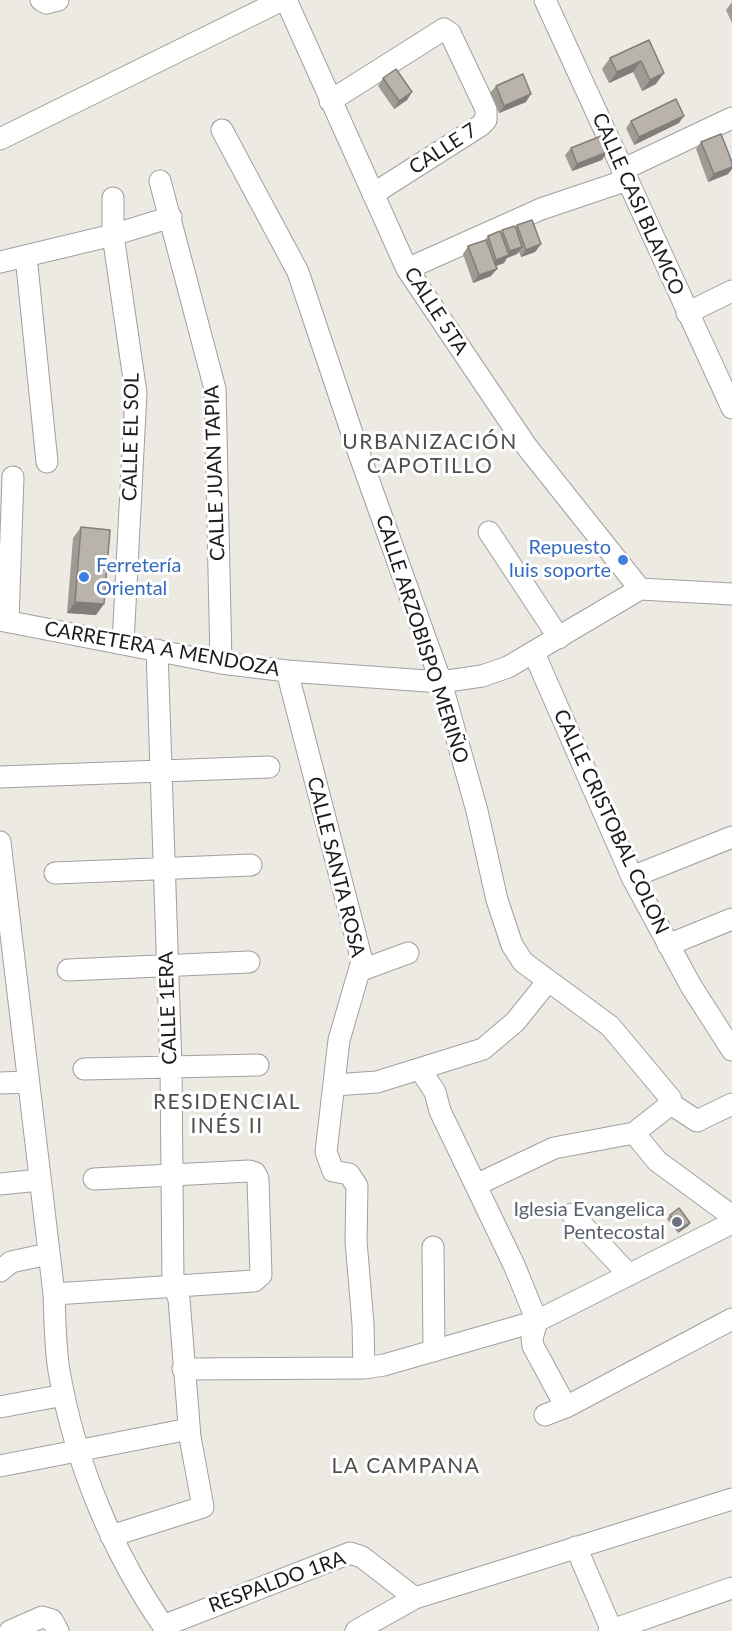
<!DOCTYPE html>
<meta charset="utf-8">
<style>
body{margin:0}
canvas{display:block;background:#eceae2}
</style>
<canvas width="732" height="1631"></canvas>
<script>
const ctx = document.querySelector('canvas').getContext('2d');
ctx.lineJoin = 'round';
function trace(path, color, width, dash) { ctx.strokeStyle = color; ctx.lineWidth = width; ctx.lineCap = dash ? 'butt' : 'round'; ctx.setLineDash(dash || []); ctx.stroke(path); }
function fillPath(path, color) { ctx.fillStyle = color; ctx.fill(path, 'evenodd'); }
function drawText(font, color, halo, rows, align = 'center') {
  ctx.font = font + ' Lato,sans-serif'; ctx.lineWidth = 6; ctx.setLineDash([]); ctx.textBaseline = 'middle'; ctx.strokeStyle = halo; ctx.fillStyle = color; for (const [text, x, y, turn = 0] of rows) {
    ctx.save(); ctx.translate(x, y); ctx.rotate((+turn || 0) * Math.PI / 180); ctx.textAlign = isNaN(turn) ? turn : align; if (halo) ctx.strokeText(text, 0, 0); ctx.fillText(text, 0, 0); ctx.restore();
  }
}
const minor = new Path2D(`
 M41 0 46 3 58 0
 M286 0 407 269 527 447 640 589
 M545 0 732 408
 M330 101 444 29 450 33 486 109V120L480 126 373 194
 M222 130 298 272 357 448 441 682 477 811 497 900 512 945 523 962 610 1026 671 1099V1104
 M0 139 282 0
 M622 170 732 118
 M160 181 215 389 221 663
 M113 198V235L136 393 123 643
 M26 256 47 462
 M0 262 113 235 171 217
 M407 269 541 209 627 180
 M687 313 732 291
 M489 532 559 638
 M0 620 221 663 287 671 441 682 482 676 508 667 640 589 732 594
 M8 621 13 477
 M534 653 632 877 691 986 732 1050
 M287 671 362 961 339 1040 326 1152 333 1171 349 1174 357 1186 356 1241 363 1324 364 1368
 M0 777 269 767
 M0 842 54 1294C55 1319 55 1346 59 1371 75 1463 113 1555 167 1631
 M55 873 251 865
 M632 877 732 837
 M668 945 732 919
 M68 970 249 962
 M359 971 408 953
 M84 1069 258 1065
 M420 1069 435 1092 440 1111 514 1265 537 1321 532 1338 533 1346 566 1407
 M0 1083 28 1082
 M334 1085 377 1082 483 1049 515 1022 548 981
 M671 1104 697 1121 732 1104
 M634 1133 657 1161 732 1216
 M0 1184 39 1180
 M476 1185 554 1148 634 1133 671 1104
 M572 1214 629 1275
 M433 1247 434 1351
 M0 1271 11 1262 48 1254
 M54 1294 254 1281 261 1275 258 1179 255 1173 249 1171 94 1179
 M183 1369 364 1368 384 1365 537 1321 732 1223
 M0 1407 64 1395
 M545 1415 566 1407 732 1319
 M0 1466 189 1429
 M111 1536 203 1507 190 1437 179 1299 173 1284 171 1067 157 650
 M576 1547 612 1631
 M163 1626 350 1553 362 1557 415 1598
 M10 1631 42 1617 52 1620 58 1631
 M356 1631 415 1598 732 1499
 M609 1631 732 1588`);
trace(minor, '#a0a0a0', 23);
trace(minor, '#fff', 21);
fillPath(new Path2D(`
 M732 2V23L726 10Z
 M649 40 656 84 642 91 633 72 609 83 602 69 610 58Z
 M383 78 412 92 407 100 394 109 378 86Z
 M496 86 526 102 499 113 490 93Z
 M631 121 679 123 634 145 626 128Z
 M701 142 732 162V169L728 174 708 182 696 149Z
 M571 148 602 160 572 171 565 155Z
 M517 225 541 244 535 252 521 257 519 252 517 254 507 258 504 263 496 266 491 276 473 283 463 254 468 246 485 240 488 236 501 233 502 230 516 227Z
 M81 527 96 615 67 613 73 538Z
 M670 1215 690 1223 688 1226 678 1233 667 1219Z`), '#9f9a94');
fillPath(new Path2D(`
 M641 61 633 72 609 83 617 72Z
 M664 73 656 84 642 91 650 80Z
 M412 92 407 100 394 109 399 101Z
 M531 94 526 102 499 113 504 106Z
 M684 116 679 123 634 145 639 137Z
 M607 152 602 160 572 171 577 164Z
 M732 167V169L728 174 708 182 714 174Z
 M541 244 535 252 521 257 526 250Z
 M522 247 517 254 507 258 504 263 491 268 496 260 507 256 510 251Z
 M497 269 491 276 473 283 479 275Z
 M75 602 104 604 96 615 67 613Z
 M690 1223 688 1226 678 1233 680 1229Z`), '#827d78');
const building = new Path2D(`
 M649 40 664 73 650 80 641 61 617 72 610 58Z
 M396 69 412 92 399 101 383 78Z
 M523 74 531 94 504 106 496 86Z
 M676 99 684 116 639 137 631 121Z
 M721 134 732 162V167L714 174 701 142Z
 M601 136 607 152 577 164 571 148Z
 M532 220 541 244 526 250 517 225Z
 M515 226 522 247 510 251 502 230Z
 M500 231 509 255 496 260 488 236Z
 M486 240 497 269 479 275 468 246Z
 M81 527 110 530 104 604 75 602Z
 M679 1208 690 1223 680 1229 670 1215Z`);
fillPath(building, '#b9b3ac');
trace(building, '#827d78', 1.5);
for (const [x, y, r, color] of [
 [623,560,6,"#3f7fe0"],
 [84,577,6,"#3f7fe0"],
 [677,1222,6,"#6b7280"]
]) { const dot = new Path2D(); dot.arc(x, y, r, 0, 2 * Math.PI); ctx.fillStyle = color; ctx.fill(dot); trace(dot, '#fff', 2); }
drawText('20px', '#1c1c1c', '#fff', [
 ["CALLE 7",443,149,-33],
 ["CALLE CASI BLAMCO",638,204,66],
 ["CALLE 5TA",436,311,57],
 ["CALLE EL SOL",131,437,-89],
 ["CALLE JUAN TAPIA",215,473,-92],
 ["CALLE ARZOBISPO MERIÑO",422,639,72],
 ["CARRETERA A MENDOZA",162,649,10],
 ["CALLE CRISTOBAL COLON",611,822,65],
 ["CALLE SANTA ROSA",336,867,76],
 ["CALLE 1ERA",168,1008,-92],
 ["RESPALDO 1RA",277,1582,-20]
]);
drawText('20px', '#366cbe', '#fff', [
 ["Repuesto",611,548],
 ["luis soporte",611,571],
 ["Ferretería",96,566,"left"],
 ["Oriental",96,589,"left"]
], 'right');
drawText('20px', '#5b616d', '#fff', [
 ["Iglesia Evangelica",665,1210],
 ["Pentecostal",665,1233]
], 'right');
ctx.letterSpacing = '1.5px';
drawText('21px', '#4f4f4f', '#fff', [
 ["URBANIZACIÓN",430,442],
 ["CAPOTILLO",430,466],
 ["RESIDENCIAL",227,1102],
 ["INÉS II",227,1126],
 ["LA CAMPANA",406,1466]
]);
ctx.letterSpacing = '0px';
</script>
